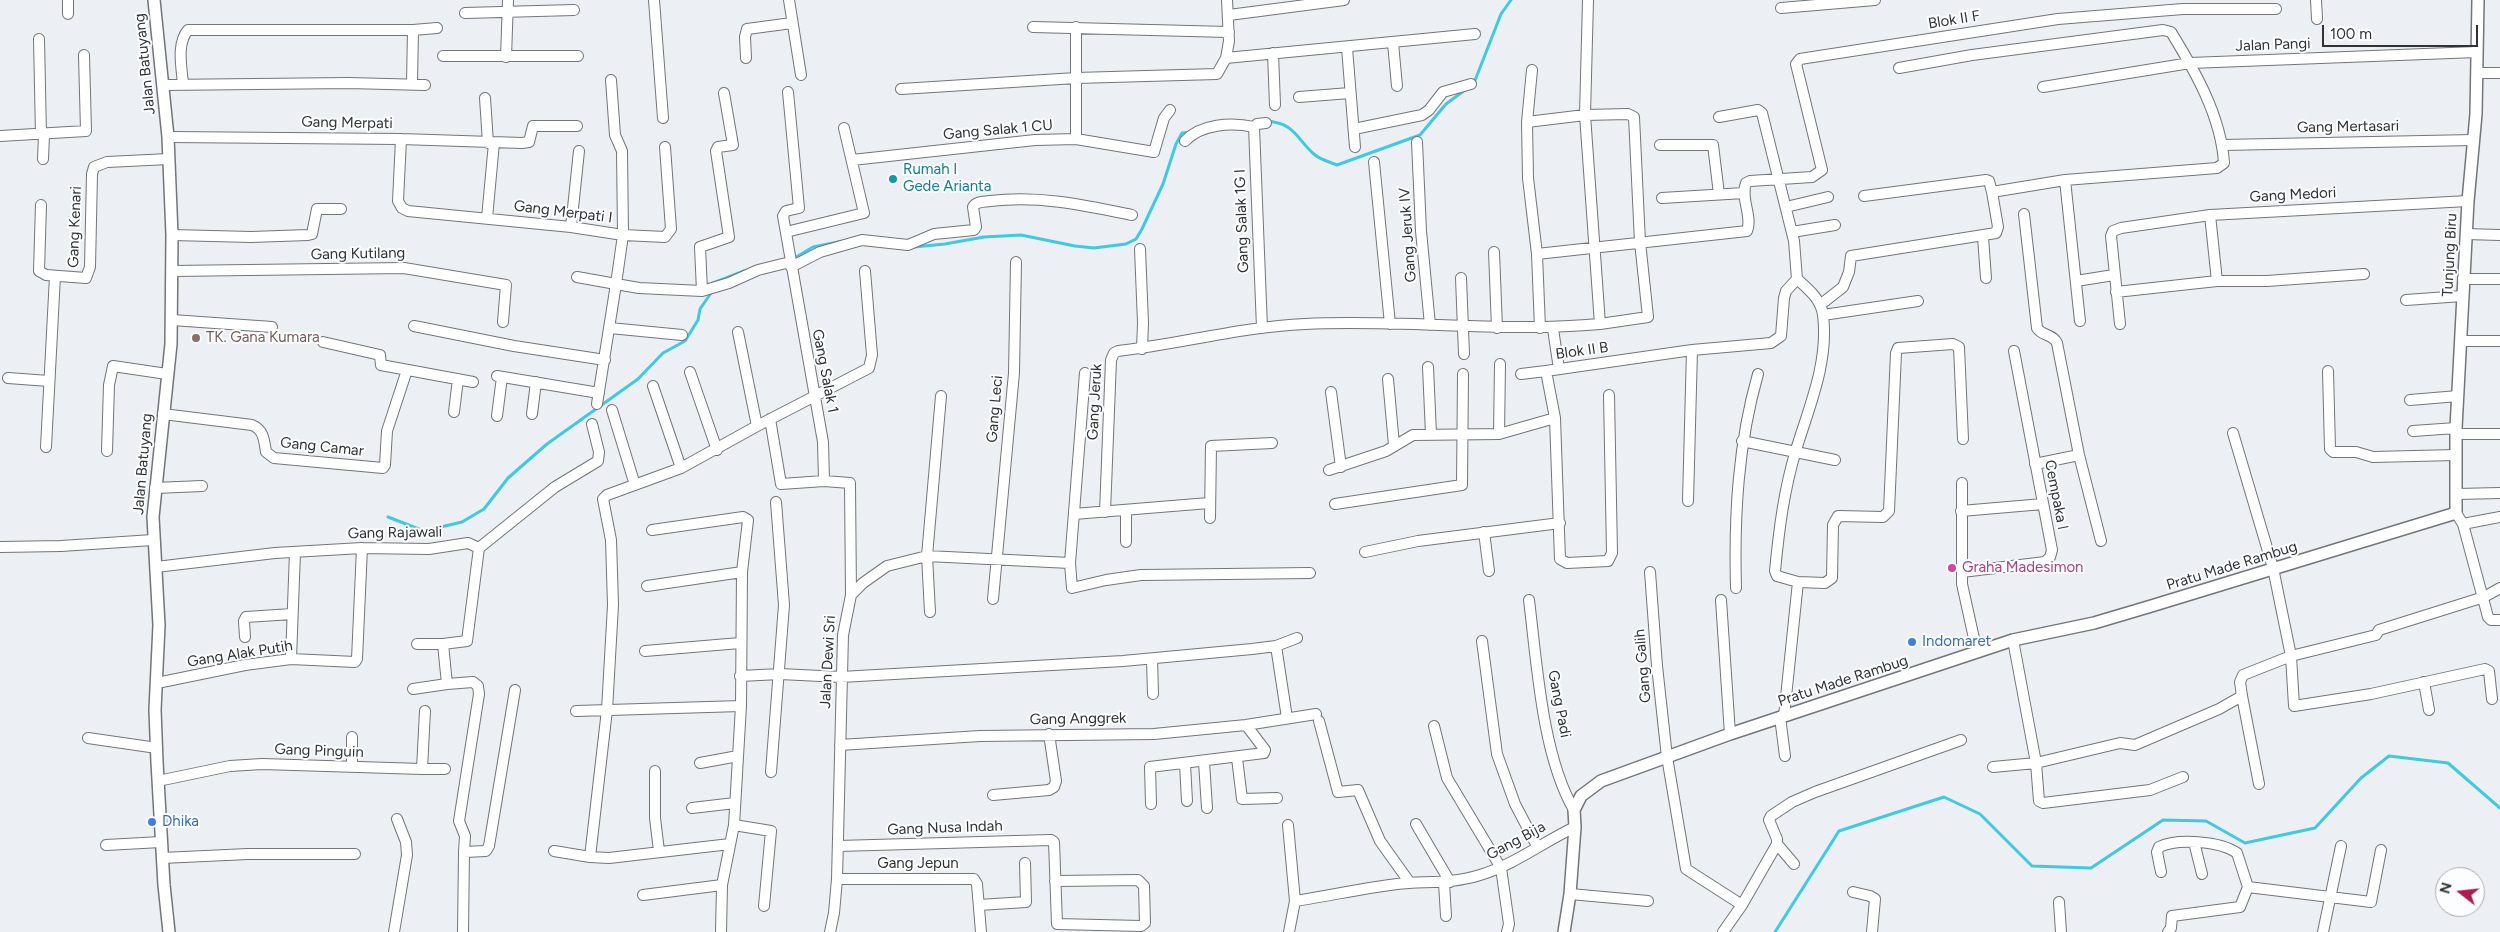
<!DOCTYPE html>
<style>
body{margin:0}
#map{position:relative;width:2500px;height:932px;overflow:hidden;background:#ecf0f5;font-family:Figtree,sans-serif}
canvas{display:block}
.north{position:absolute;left:2435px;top:867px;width:50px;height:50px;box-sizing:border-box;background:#fcfdfe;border:1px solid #abacad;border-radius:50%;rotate:286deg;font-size:14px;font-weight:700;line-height:20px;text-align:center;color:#313234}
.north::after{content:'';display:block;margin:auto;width:18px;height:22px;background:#ad1b4f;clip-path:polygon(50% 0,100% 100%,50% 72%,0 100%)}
.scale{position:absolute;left:2322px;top:25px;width:156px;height:22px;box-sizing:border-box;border:2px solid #313234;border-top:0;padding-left:6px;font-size:15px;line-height:18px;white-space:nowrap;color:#313234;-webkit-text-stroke:4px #fcfdfe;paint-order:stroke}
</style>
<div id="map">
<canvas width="2500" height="932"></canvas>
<div class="north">N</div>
<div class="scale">100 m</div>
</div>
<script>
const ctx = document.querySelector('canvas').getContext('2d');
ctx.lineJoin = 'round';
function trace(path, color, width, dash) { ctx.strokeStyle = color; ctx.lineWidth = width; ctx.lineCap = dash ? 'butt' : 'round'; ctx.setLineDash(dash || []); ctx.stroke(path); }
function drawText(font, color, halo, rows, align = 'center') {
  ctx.font = font + ' Figtree,sans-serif'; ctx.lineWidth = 4; ctx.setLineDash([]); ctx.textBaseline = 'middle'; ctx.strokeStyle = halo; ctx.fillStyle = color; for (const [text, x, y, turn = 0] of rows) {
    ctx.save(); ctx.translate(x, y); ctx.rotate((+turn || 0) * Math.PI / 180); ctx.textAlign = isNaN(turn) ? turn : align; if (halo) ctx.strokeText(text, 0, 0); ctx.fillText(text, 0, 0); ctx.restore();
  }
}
trace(new Path2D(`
 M1474 83 1501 14 1511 0
 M1266 121C1296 123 1296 139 1315 155 1321 160 1330 162 1337 165L1420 135 1446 104 1465 90
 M914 247 945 244 984 237 1021 235 1075 246 1094 248 1126 244 1136 239 1142 229 1163 184 1176 144 1182 133 1192 132
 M793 259 813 247 848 240
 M713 283 744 271
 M388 517 424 531 462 522 484 509 508 478 547 444 638 379 663 353 685 341 698 320 700 309 711 293
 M1775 932 1839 831 1944 797 1980 814 2032 866 2091 868 2163 820 2206 821 2245 843 2315 828 2361 778 2389 756 2448 763 2500 808`), '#40c9e0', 3);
const minor = new Path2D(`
 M654 0 663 118
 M789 0 801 75
 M1227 0 1229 41 1226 58 1475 34
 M2316 0 2317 19
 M1781 8 1875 0
 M465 13 574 10
 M68 14V0
 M1229 15 1344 0
 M1033 27 1229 32
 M39 39 41 135
 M1393 43 1397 86
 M1347 48 1355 147
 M1273 53 1275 105
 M443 56H578
 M506 57 508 0
 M746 58 745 37 747 29 792 23
 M1532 70 1527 122 1528 178 1537 254 1540 328
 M2478 73H2500
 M611 80 615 135 622 151 623 235 665 237 671 229 665 147
 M412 83 413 30
 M163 85 349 83 425 85
 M183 85C182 68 176 44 188 30H413L437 28
 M2043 87 2190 63 2477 52
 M901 89 1076 78 1217 74 1226 58
 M788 92 799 208 786 211 783 216 823 442 824 481
 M1299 97 1350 93
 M485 98 488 143
 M1719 117 1758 110 1762 113 1794 241 1797 279C1808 289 1821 299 1823 315 1829 362 1809 407 1796 450 1784 490 1779 529 1775 571L1777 576 1798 582 1784 716
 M1527 122 1585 115 1628 114 1634 117 1640 242 1648 317 1600 324
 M1354 129 1422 115 1429 110 1443 92 1471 84
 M0 136 86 131 84 55
 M168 137 401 139 522 143 529 142 533 126H577
 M401 139 398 201 402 208 408 211 571 227 623 235 616 284 639 288 702 291 729 283 758 270 790 262
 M1076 139V27
 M1185 141C1201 124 1231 122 1254 127
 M1417 142 1421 231 1430 325
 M1660 145H1713L1719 194
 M2222 145 2474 140
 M43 159 44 135
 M852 160 1035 140 1076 139 1154 152 1164 118 1170 110
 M1374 162 1390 324
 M2065 180 2080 321
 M1864 196 1986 180 1989 181 1992 192
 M1662 198 1744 193
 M41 205 39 271 46 275 86 278 90 267 92 174 94 167 107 162 169 159
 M1786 207 1828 197
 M2024 214 2037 328C2042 336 2053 334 2057 343L2079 455 2101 541
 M487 218 494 143
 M571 227 579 151
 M786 232 864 213 844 128
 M1792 232 1835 225
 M2466 234 2500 235
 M172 235 251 237 308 235 312 234 317 209H341
 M1983 237 1986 278
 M1140 249 1143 323 1142 349
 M1494 252 1497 328
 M1537 254 1747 231C1753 217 1740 198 1746 183L1750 181 1812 177 1822 170 1796 64 1800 59 2058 19 2183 9H2276
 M791 267 820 252 862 240 908 245 934 234 974 230 976 227 973 207C976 201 984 202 990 201 1039 195 1084 205 1132 215
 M172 271 404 268 506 285 503 322
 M577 277 616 284 597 404
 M1461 278 1464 354
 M2463 279H2500
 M2076 281 2114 275
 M2217 281H2267L2364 274
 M702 291 700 247 729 237 716 151 718 147 733 145 724 93
 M2116 292 2217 281 2210 215
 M2406 300 2462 296
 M1820 305 1843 287 1849 272 1851 256 1996 233 1998 227 1992 192 2065 180 2217 168 2224 163C2221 116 2195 71 2171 32L2163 30 1972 55 1899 68
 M1823 315 1918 301
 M172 320 272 327
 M2120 324 2111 236 2113 231 2121 228 2210 215 2468 201
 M414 326 514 346 605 360
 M610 328 682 335
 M1262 328 1254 127 1257 124 1266 123
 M1553 329 1559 369
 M738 332 757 426 869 368 872 355 865 271
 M2461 341H2500
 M323 342 380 355 381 365 473 382
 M1428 367 1431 434
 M2328 371 2330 449 2333 452H2356L2373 457 2456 455
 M690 372 717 450
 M1085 373 1070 563 1072 588 1106 580 1141 575 1310 573
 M1521 374 1546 371
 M497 376 599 393
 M8 378 49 381
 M1388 379 1394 445
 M653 386 681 468
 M1331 392 1341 467
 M2410 400 2458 396
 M612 410 635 485
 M454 412 458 379
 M163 414 252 425C264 430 264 440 266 452L274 458 383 468 385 465 387 431 407 370
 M532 414 536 382
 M497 416 502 377
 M1555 418 1560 559 1567 563 1608 561 1612 553 1609 395
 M770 419 781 484 824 481 850 483 851 595
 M2413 431 2456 428
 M2233 433 2273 568 2291 656 2294 706 2371 694 2485 669 2489 671 2492 699
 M1499 434 1500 364
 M2456 434H2500
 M1742 441 1835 460
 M46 447 55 276
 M107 451 109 385 113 366 167 374
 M2035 464 2079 455
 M1329 470 1386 451 1413 435 1499 434 1555 418 1546 371 1692 350 1771 343 1781 336 1784 298 1786 291 1797 279
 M1962 483V584L1977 652
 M155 488 202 486
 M2457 494 2500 493
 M1688 501 1692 350
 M1335 504 1462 485 1463 374
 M1126 511V542
 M1961 511 2043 504
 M1105 512 1111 360 1114 353 1118 351C1180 344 1241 327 1305 324 1404 319 1502 333 1600 324L1585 115 1588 0
 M2456 513 2463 524 2488 617 2491 620H2500
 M1074 514 1209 503
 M1210 518 1211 446 1272 443
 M2463 524 2500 517
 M652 530 743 517 748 520 742 572 741 706 734 825 722 885 721 932
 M1484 532 1489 571
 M0 547 61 546 153 540
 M1365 552 1418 541 1560 523
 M156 567 275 553 362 548 429 549 468 543 479 548 555 487 598 461 599 452 592 424
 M1650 572 1657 666 1667 757 1686 869 1742 905
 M1962 572 2045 562 2050 557 2052 550 2014 351
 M1798 582 1825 583 1832 578 1833 525 1838 516 1883 517 1889 511 1896 353 1898 348 1953 344 1959 347 1963 439
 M647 586 742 572
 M1736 588C1734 515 1738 444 1758 374
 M993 599 1014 373 1016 262
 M1529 600C1537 664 1542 755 1574 810
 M1721 600 1730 734
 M930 612 927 556 941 396
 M245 637 244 621 246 617 292 614
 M2013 640 2036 763 2039 801 2043 803 2150 790 2183 777
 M1482 641 1497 754 1515 804 1537 846
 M417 644H443L447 684 473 682 478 686 479 694 459 821 465 836 464 852
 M443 644 467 641 479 548
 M1276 646 1287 718
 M645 651 740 643
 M291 659 295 552
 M1152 659 1153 694
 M740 676 780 674 841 677 1123 661 1252 649 1276 646 1297 638
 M2424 682 2429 710
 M157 683 245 665 291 659 355 662 357 659 362 548
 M413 689 447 684
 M576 711 741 706
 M1780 717 1785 756
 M1319 721 1338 792 1358 790 1380 841 1410 883
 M1434 726 1447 778 1501 868 1509 924 1507 932
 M352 737V767
 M88 738 157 748
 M840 745 980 736 1154 734 1246 725 1316 714
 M1237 758 1242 799 1277 798
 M1204 762 1207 808
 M700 763 738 756
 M1185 764 1187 801
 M1993 767 2036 763 2120 743 2135 745 2219 709 2242 696
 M422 769H445
 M655 771V818L659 851
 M771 772 784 605 776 502
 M158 781 230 766 262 764 422 769 425 711
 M2259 784 2242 696 2240 682 2243 675 2291 656 2376 635 2379 630 2484 597 2500 588
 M993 795 1049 790 1054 787 1056 781 1049 734
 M1151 804 1150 767 1264 753 1265 750 1246 725
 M692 808 735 803
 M1416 824 1450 882
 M734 825 771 831 764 906
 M1288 825 1295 901 1289 932
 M2194 842 2202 874
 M1777 844 1794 864
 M106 845 161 842
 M838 846 1051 840 1054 842 1057 924 1141 926 1145 923 1144 886 1138 880 1055 881
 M554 851 590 857 609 858 730 844
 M590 857 607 710 613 605 611 540 603 499 607 495 681 468 757 426
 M162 858 248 854H355
 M2161 872 2157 852 2159 847C2177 838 2220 841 2237 853L2248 887 2240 907 2172 916 2171 928 2168 932
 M837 879H974L977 884 981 932
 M1444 883 1446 916
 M2248 887 2371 902 2381 850
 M1853 892 1870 896 1875 899 1872 932
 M1570 894 1648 901
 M643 895 722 885
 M1295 901C1329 896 1363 888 1397 884 1425 881 1452 884 1480 875 1514 865 1543 842 1575 827
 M2059 902 2061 932
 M979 905 1026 902 1025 863
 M394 932 407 855 406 842 397 819
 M463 932 464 852 486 851 489 846 515 690
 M830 932 834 913 837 879 843 635 851 595 863 583 887 566 927 556 1070 563
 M1723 932 1742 905 1777 844V839L1769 820 1771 816 1792 802 1815 792 1961 740
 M2323 932 2341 846`);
const tertiary = new Path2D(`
 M154 0 168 137 172 235 171 344 153 517 159 625 155 710 157 762 164 885 169 932
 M1564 932 1570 894 1575 827 1574 810 1581 796 1601 781 1730 734 2013 640 2094 623 2148 607 2456 513V428L2468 201 2476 114 2478 0`);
trace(minor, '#72767a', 12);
trace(tertiary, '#72767a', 14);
trace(minor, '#fff', 10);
trace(tertiary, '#fff', 11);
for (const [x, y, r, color] of [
 [893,179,5,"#0f9aa8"],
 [196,338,5,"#8d6e63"],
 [1952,568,5,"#d1479c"],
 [1912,642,5,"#3f7fe0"],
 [152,822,5,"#3f7fe0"]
]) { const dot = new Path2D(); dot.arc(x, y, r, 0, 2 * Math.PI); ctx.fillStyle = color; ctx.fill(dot); trace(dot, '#fcfdfe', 2); }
drawText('15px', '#313234', '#fcfdfe', [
 ["Blok II F",1954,20,-9],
 ["Jalan Pangi",2273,45,-2],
 ["Jalan Batuyang",145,64,-96],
 ["Gang Merpati",347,123,1],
 ["Gang Mertasari",2348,127,-1],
 ["Gang Salak 1 CU",998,130,-5],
 ["Gang Medori",2293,195,-3],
 ["Gang Merpati I",563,212,7],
 ["Gang Salak 1G I",1242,221,-92],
 ["Gang Kenari",75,227,-88],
 ["Gang Jeruk IV",1408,235,-94],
 ["Gang Kutilang",358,254,-1],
 ["Tunjung Biru",2450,255,-87],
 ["Blok II B",1582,351,-8],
 ["Gang Salak 1",825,371,79],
 ["Gang Jeruk",1095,402,-87],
 ["Gang Leci",995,409,-85],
 ["Gang Camar",322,447,6],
 ["Jalan Batuyang",143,464,-85],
 ["Cempaka I",2056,495,79],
 ["Gang Rajawali",395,533,-1],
 ["Pratu Made Rambug",2232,566,-17],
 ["Gang Alak Putih",240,654,-9],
 ["Jalan Dewi Sri",828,662,-87],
 ["Gang Galih",1643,666,-95],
 ["Pratu Made Rambug",1843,681,-18],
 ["Gang Padi",1559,704,79],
 ["Gang Anggrek",1078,719,-1],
 ["Gang Pinguin",319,751,2],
 ["Gang Nusa Indah",945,828,-2],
 ["Gang Bija",1516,841,-28],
 ["Gang Jepun",918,864]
]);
drawText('15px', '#0d838f', '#fcfdfe', [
 ["Rumah I",903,170],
 ["Gede Arianta",903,187]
], 'left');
drawText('15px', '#785e54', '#fcfdfe', [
 ["TK. Gana Kumara",206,338]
], 'left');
drawText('15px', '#b23c85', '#fcfdfe', [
 ["Graha Madesimon",1962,568]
], 'left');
drawText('15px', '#366cbe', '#fcfdfe', [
 ["Indomaret",1922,642],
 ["Dhika",162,822]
], 'left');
</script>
